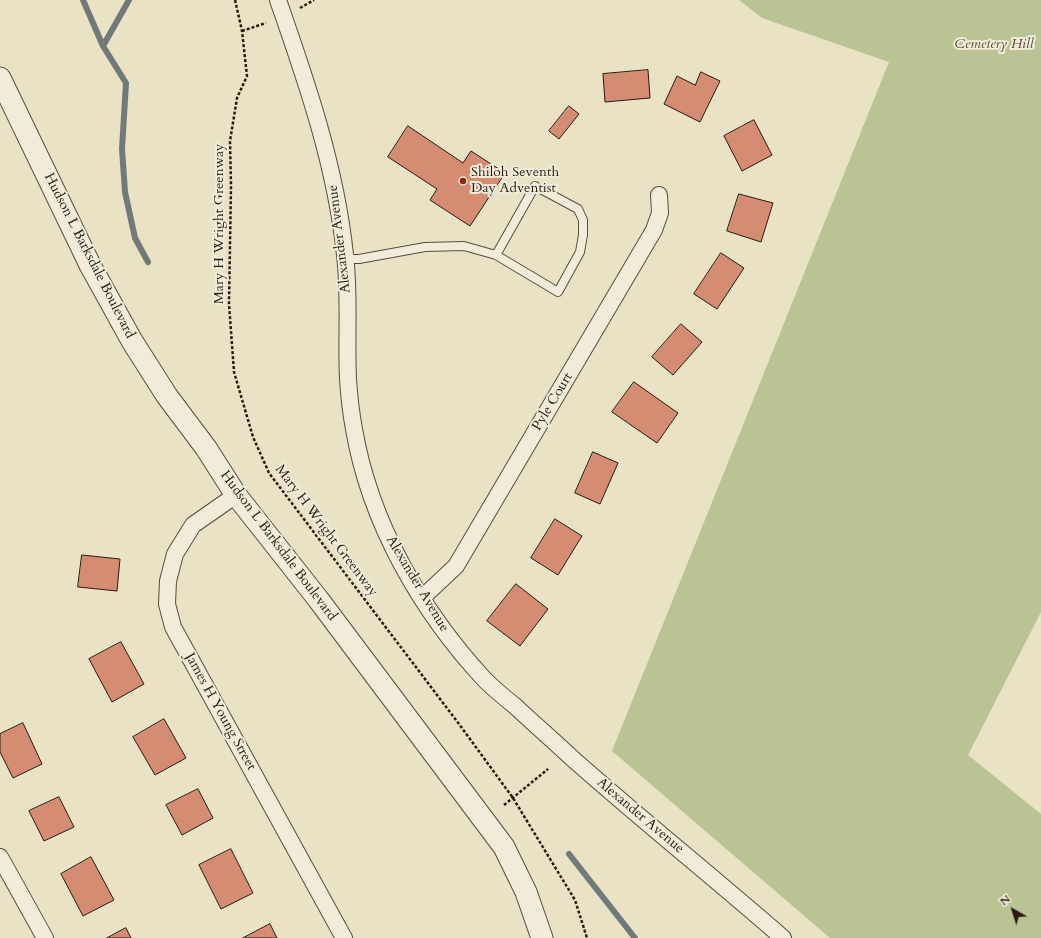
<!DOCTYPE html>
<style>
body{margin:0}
#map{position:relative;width:1041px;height:938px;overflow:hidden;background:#eae2c5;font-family:Cardo,serif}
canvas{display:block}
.north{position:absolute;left:993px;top:890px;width:40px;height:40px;-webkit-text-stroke:3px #f1ecd9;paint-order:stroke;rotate:321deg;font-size:11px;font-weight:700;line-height:16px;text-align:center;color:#2b1910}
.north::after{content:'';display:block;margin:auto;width:14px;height:18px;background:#2b1910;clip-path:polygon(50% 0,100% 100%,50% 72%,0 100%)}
</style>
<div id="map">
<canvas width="1041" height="938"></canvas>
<div class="north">N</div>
</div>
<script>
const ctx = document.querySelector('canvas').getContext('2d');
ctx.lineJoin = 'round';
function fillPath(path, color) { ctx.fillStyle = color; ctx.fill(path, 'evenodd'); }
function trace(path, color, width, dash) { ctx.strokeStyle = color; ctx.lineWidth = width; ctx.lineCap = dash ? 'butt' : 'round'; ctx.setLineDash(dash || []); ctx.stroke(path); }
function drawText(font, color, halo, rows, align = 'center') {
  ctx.font = font + ' Cardo,serif'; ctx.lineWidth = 4; ctx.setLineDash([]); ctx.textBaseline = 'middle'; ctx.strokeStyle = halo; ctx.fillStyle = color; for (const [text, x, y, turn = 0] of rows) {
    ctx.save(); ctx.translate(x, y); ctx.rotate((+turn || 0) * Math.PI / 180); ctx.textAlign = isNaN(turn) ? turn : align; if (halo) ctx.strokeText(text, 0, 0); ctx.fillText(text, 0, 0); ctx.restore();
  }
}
fillPath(new Path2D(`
 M739 0H1041V612L968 755 1041 814V938H830L612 751 889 62 762 18Z`), '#b9c393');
trace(new Path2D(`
 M83 0 103 46 126 83 122 149 125 192 135 238 148 262
 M103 46 129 0
 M569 854 635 938`), '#6f7a79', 6);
const building = new Path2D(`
 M648 70 650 98 605 102 603 74Z
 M701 72 720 81 700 122 664 104 677 76 695 85Z
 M569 106 579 114 559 139 549 131Z
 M754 120 772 155 742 171 724 136Z
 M408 126 463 163 471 151 505 173 470 226 430 200 437 189 388 157Z
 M739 194 773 203 761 242 727 231Z
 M721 253 744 268 717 309 694 294Z
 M681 324 702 342 673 375 652 357Z
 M634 382 678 413 657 443 612 412Z
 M593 452 618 463 600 504 575 493Z
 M555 519 582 536 558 575 531 558Z
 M82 555 120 559 117 591 78 587Z
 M516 584 548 609 520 646 487 621Z
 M121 642 144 684 112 702 89 659Z
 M164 719 186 758 155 775 133 737Z
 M23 723 42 764 13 778 0 752V734Z
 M198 789 213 818 182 835 166 805Z
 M59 797 74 827 44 841 29 811Z
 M231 849 253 893 221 909 199 865Z
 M91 857 114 900 83 916 61 874Z
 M270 924 277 938H243Z
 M126 928 131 938H107Z`);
fillPath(building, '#d48c72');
trace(building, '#2b1910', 1);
const service = new Path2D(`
 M346 259H359L425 247 464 246 496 255 558 292 580 252 583 235V220L578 209 535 186 496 255`);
const minor = new Path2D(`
 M278 0C307 83 336 167 345 255 350 296 346 338 348 379 349 395 351 413 354 429 370 523 421 611 485 680 494 689 505 698 515 706 534 724 554 741 573 759 642 820 714 878 783 938
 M236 495 193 525 175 554 168 581 167 604 173 627 344 938
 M422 598 456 566 654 230 660 213 659 195
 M0 857 45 938`);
const tertiary = new Path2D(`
 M0 78 90 265 132 341 167 396 206 448 236 495 318 599 504 847 526 892 542 938`);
trace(service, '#5b4b3d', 10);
trace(minor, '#5b4b3d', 18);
trace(tertiary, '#5b4b3d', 23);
trace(new Path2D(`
 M235 0 242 31 247 76 237 98 230 141 231 186 229 304 234 372 253 437 269 473 459 724 513 798 575 900 587 938
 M300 8 314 0
 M242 31 266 23
 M504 805 548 769`), '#2b1910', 2.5, [3, 2]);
trace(service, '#f1ecd9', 8);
trace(minor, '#f1ecd9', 16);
trace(tertiary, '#f1ecd9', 21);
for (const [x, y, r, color] of [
 [463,181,4,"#8f2418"]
]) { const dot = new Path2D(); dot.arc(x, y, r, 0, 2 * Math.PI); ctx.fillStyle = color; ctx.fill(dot); trace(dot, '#f1ecd9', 1.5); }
drawText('italic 14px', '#564c37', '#f1ecd9', [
 ["Cemetery Hill",994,45]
]);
drawText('14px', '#2b1910', '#f1ecd9', [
 ["Shiloh Seventh",471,173],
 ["Day Adventist",471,189]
], 'left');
drawText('14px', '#2b1910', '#f1ecd9', [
 ["Mary H Wright Greenway",220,224,-90],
 ["Alexander Avenue",340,239,-97],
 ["Hudson L Barksdale Boulevard",89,256,63],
 ["Pyle Court",553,402,-59],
 ["Mary H Wright Greenway",326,531,53],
 ["Hudson L Barksdale Boulevard",278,546,53],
 ["Alexander Avenue",417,584,59],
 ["James H Young Street",220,712,61],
 ["Alexander Avenue",640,816,40]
]);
</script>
